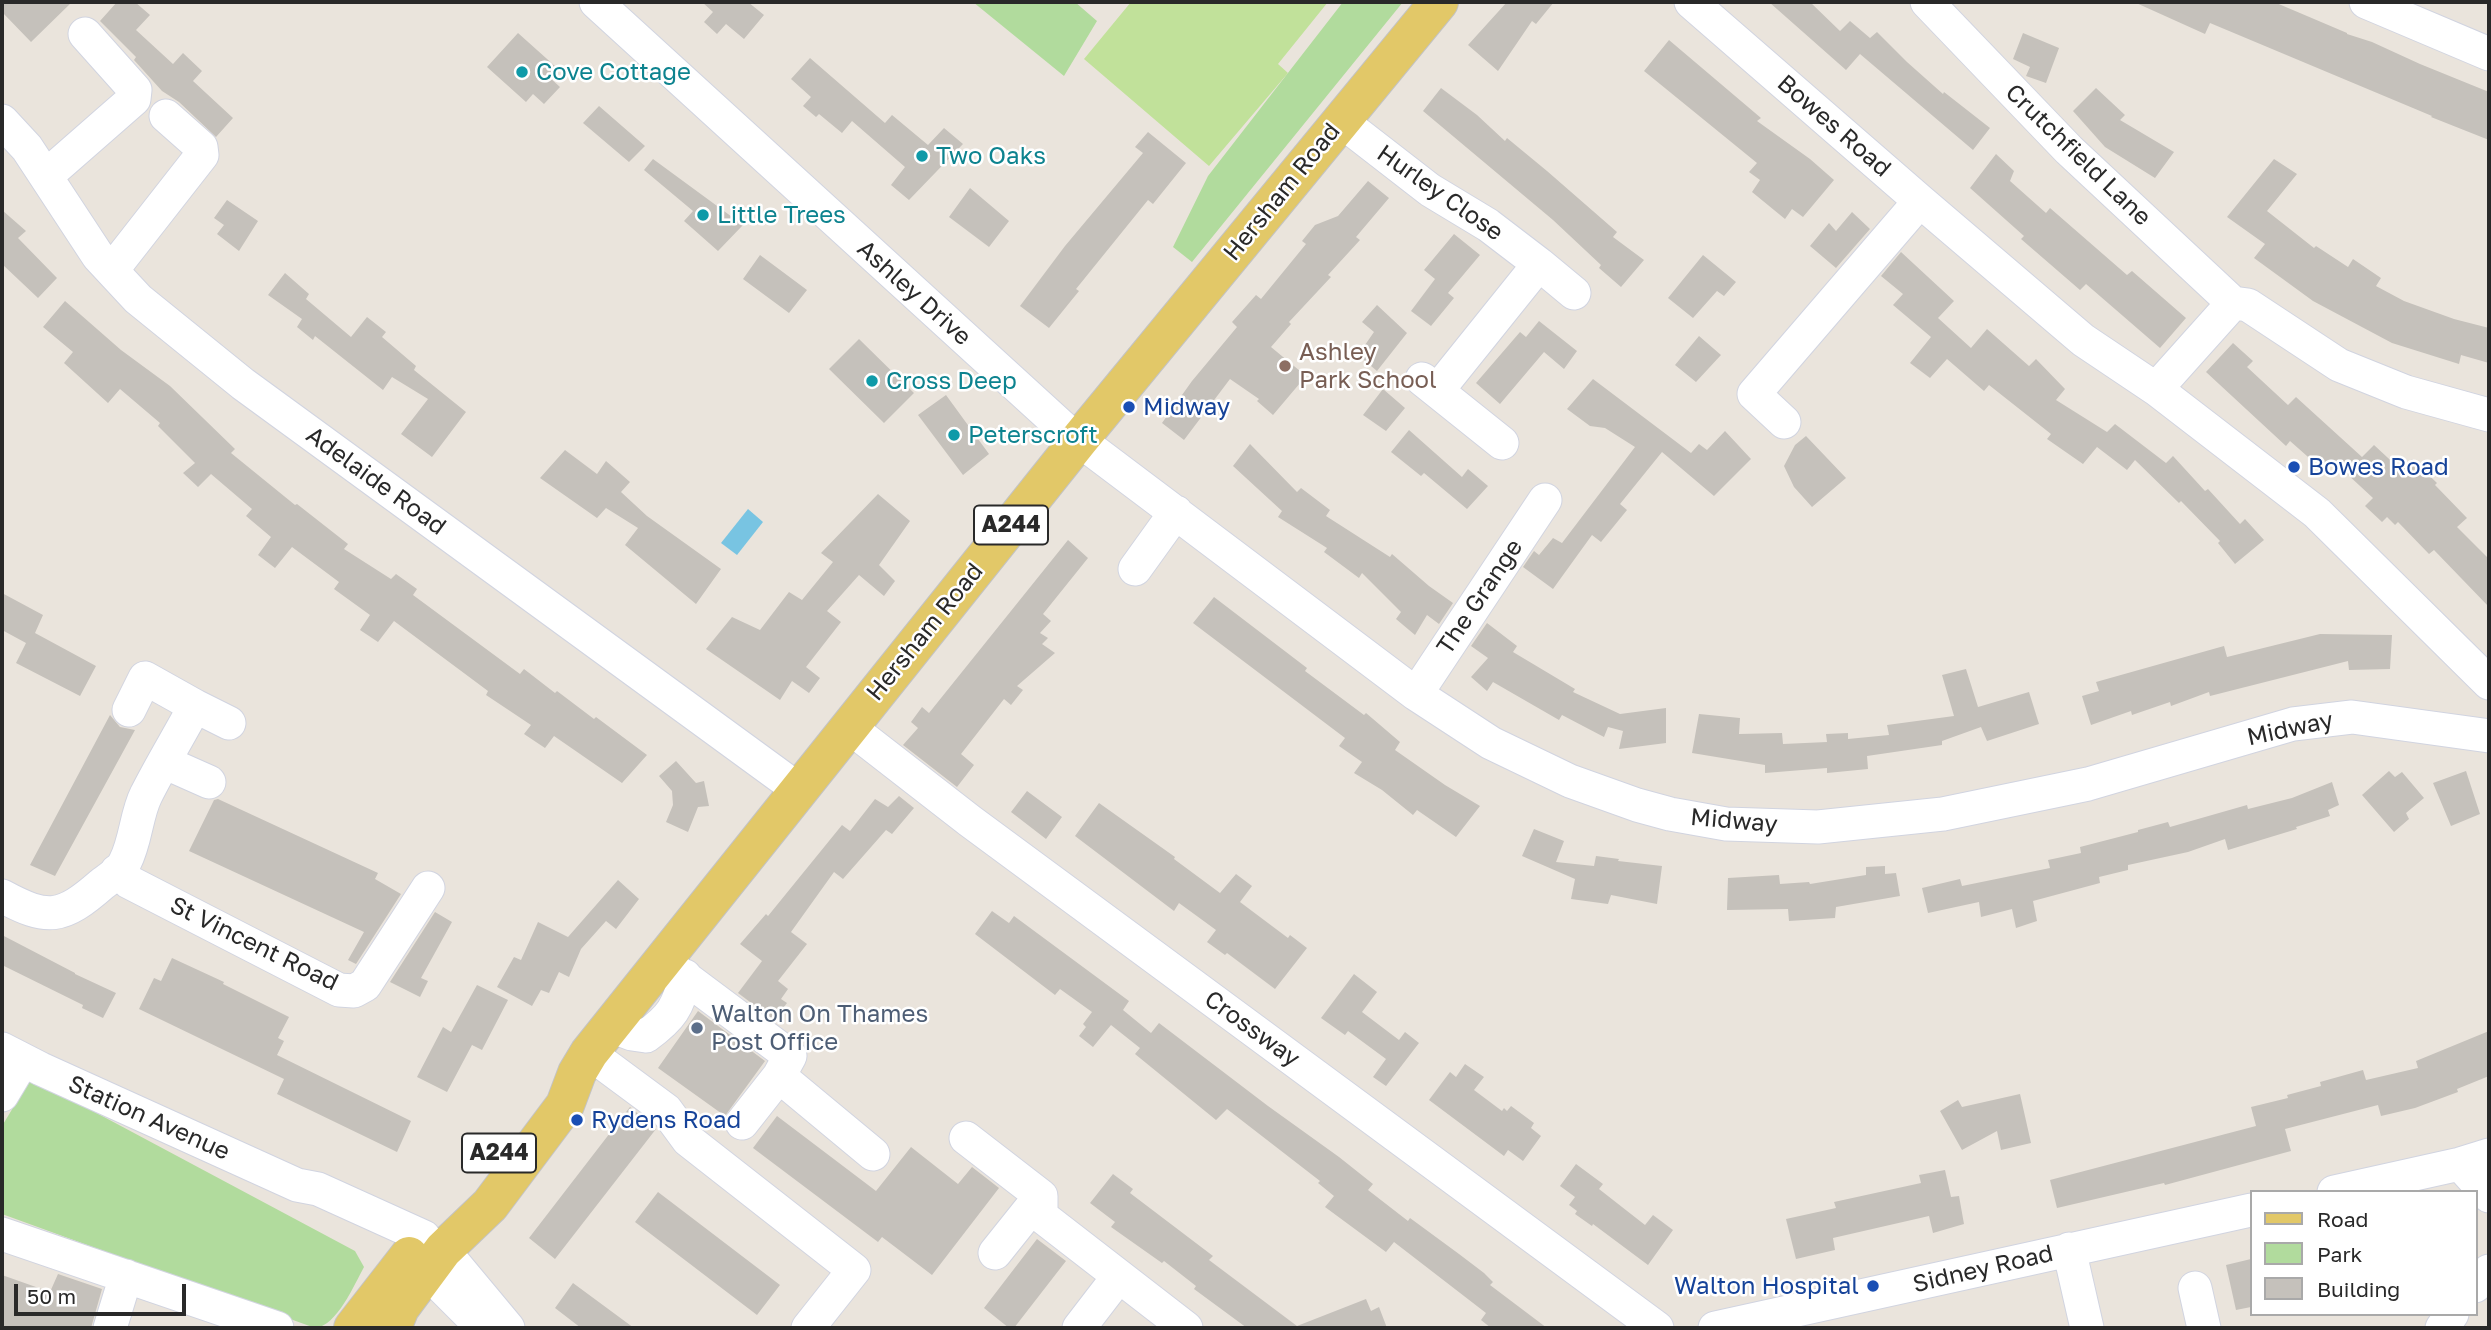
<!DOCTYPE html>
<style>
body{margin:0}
#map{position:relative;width:2491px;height:1330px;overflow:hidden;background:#eae4dc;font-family:"Golos Text",sans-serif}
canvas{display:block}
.frame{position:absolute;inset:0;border:4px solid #292929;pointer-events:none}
.legend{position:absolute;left:2250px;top:1190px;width:228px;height:126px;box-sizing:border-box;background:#fff;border:2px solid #a9a9a9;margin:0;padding:9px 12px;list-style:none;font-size:21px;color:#292929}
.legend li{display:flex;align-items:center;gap:14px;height:35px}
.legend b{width:35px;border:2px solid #a9a9a9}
.scale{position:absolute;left:14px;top:1284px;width:172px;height:32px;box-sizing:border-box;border:4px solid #292929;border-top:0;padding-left:9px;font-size:21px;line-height:24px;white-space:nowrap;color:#292929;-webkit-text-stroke:5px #fff;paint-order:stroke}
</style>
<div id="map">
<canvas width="2491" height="1330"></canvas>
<div class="frame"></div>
<ul class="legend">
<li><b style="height:9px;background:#e2c868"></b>Road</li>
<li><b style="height:19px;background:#b1db9d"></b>Park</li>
<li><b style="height:19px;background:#c5c1bb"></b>Building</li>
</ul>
<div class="scale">50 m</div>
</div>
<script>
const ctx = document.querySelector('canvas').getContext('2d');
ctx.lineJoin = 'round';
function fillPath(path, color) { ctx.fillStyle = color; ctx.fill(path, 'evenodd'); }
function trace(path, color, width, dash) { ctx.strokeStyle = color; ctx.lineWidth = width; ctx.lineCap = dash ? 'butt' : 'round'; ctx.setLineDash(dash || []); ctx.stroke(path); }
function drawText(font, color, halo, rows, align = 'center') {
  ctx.font = font + ' "Golos Text",sans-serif'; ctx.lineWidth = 5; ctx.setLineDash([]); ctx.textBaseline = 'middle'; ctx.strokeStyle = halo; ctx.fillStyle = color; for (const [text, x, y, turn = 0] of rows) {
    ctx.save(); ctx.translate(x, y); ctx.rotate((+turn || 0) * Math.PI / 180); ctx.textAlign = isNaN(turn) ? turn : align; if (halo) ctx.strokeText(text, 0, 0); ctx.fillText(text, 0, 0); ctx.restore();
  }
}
fillPath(new Path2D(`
 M973 2H1075L1097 21 1064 76Z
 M1343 2H1403L1192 262 1173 247 1208 176Z
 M31 1078 355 1251 364 1267C354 1285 337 1326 315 1328L2 1214V1126Z`), '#b1db9d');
fillPath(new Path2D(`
 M1131 2H1328L1278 64 1288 73 1209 166 1084 59Z`), '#c1e19a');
fillPath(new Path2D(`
 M748 509 763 522 737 555 721 543Z`), '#78c4e2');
fillPath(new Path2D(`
 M2 2H72L31 42 2 12Z
 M117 2H135L150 15 136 30 173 64 183 53 202 71 193 81 233 118 216 137 179 102 162 91 134 60 136 57 100 21Z
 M702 2H748L764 15 744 39 726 24 717 34 704 22 713 12Z
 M1507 2H1554L1536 24 1532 21 1498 71 1468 45Z
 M1769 2H1810L1840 31 1850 21 1870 38 1877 32 1907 62 1943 94 1944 92 1990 128 1973 150 1860 54 1846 70Z
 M2134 2H2274L2347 33V34L2372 42 2420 64 2489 92V140L2431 117 2432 116 2210 23 2205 34Z
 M518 33 556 67 549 77 560 87 544 104 533 94 526 102 487 67Z
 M2023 33 2059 48 2046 83 2026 76 2030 67 2013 59Z
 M1669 40 1761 118 1757 121 1810 159 1834 180 1803 217 1792 209 1785 219 1752 192 1760 180 1749 172 1757 163 1644 71Z
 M810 58 885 123 892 115 928 145 944 128 963 144 909 200 891 185 905 167 852 121 842 133 819 114 816 117 803 106 811 97 791 79Z
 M1441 88 1477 115 1505 141 1507 138 1547 171 1617 232 1613 237 1644 260 1621 287 1599 268 1601 265 1553 220 1423 111Z
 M2096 88 2125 115 2120 120 2174 152 2155 178 2105 147 2073 111Z
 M599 106 645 146 629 162 583 123Z
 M1148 132 1186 163 1153 204 1148 200 1076 289 1079 291 1049 328 1020 306 1065 246 1143 153 1135 147Z
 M1996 154 2014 171 2010 181 2046 213 2050 208 2127 275 2132 271 2186 318 2160 348 2086 284 2080 290 2021 239 2024 236 1970 188Z
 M653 159 743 225 718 251 684 221 693 211 644 170Z
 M2274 159 2297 174 2267 211 2314 248 2316 246 2348 267 2353 259 2381 278 2376 286 2404 301 2454 319 2489 328V363L2461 355 2459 364 2392 343 2313 301 2254 258 2265 244 2227 217Z
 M1368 181 1389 198 1356 237 1360 240 1328 275 1331 277 1289 322 1291 324 1271 347 1306 376 1273 415 1257 401 1259 399 1230 379 1184 440 1162 423 1192 381 1237 327 1232 322 1256 295 1261 299 1306 244 1302 241 1315 225 1338 216Z
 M970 188 1009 221 989 247 949 217Z
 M227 200 258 221 239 251 217 234 224 225 214 218Z
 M2 210 26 231 18 238 57 278 38 298 2 264Z
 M1852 212 1870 229 1836 268 1810 246 1829 223 1836 231Z
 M1454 234 1480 255 1448 293 1454 298 1431 326 1411 311 1435 279 1424 270Z
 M1901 252 1954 301 1938 318 1971 348 1987 329 2029 366 2036 359 2065 389 2056 400 2107 432 2115 424 2166 463 2173 456 2205 491 2208 489 2240 524 2245 519 2264 540 2235 564 2218 543 2220 541 2181 501 2179 503 2135 460 2127 470 2097 447 2083 464 2047 439 2051 434 1989 385 1984 391 1947 359 1930 378 1910 363 1931 337 1893 305 1903 294 1881 276Z
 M760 255 807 290 789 313 743 279Z
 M1703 255 1736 282 1724 296 1717 291 1693 318 1668 298Z
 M285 273 309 294 306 299 351 337 367 317 386 332 382 337 416 366 414 370 466 412 432 457 401 434 428 399 392 377 383 390 315 336 313 340 297 327 302 319 268 295Z
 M65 301 121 350 170 386 235 449 231 453 295 505 297 504 348 544 344 549 391 579 396 574 417 589 413 595 520 674 524 669 555 693 557 691 594 719 596 717 647 755 622 783 554 736 545 748 524 734 531 725 486 695 488 691 394 621 378 642 360 630 370 615 334 589 339 582 292 547 275 568 258 555 271 537 246 516 252 509 211 474 198 487 183 473 195 463 158 426 160 423 120 389 108 403 64 363 73 352 43 327Z
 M1377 305 1407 333 1377 371 1358 355 1374 332 1362 322Z
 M1539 321 1577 351 1564 369 1544 352 1500 404 1476 383 1520 332 1526 337Z
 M1699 336 1721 355 1696 382 1675 365Z
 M859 339 914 393 884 423 829 369Z
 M2233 343 2253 361 2247 367 2288 405 2296 397 2362 457 2374 445 2401 470 2412 459 2437 483 2435 485 2467 518 2457 527 2489 559V607L2434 550 2429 554 2398 522 2395 525 2387 517 2382 522 2365 506 2373 498 2333 461 2324 471 2290 441 2286 446 2206 372Z
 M1593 379 1691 453 1699 444 1707 450 1725 431 1751 459 1714 496 1662 452 1620 504 1627 510 1601 542 1592 535 1553 589 1523 567 1534 551 1539 555 1553 538 1562 543 1635 447 1605 428 1590 426 1567 409Z
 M1383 389 1405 408 1386 431 1363 415Z
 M946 395 989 454 963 475 918 415Z
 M1409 430 1462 477 1468 469 1488 486 1467 509 1424 473 1421 476 1391 452Z
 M1806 436 1846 478 1812 507 1794 487 1784 466 1795 445Z
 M1250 444 1297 492 1301 488 1330 510 1326 516 1390 557 1392 554 1429 586 1453 603 1439 624 1427 615 1415 635 1396 619 1401 612 1362 573 1359 578 1324 552 1327 548 1278 517 1282 511 1233 466Z
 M565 450 597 474 606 461 630 482 621 492 647 516 721 569 696 604 625 545 638 528 606 508 597 518 540 478Z
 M878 494 910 521 879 565 895 581 884 596 859 575 827 611 841 622 806 667 820 678 809 693 792 681 780 700 706 649 732 617 760 630 789 592 802 600 833 562 821 553Z
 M1068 540 1088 558 1043 614 1051 621 1040 633 1048 638 1042 644 1055 653 1017 686 1023 690 1011 705 1004 699 961 754 974 765 957 787 903 745 918 728 911 722 922 707 929 713Z
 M2 593 43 615 35 633 96 666 80 696 16 663 26 643 2 630Z
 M1214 597 1307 668 1305 671 1364 715 1366 713 1400 742 1395 750 1445 785 1480 806 1456 837 1417 810 1413 815 1382 790 1354 773 1362 762 1339 746 1345 738 1193 623Z
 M1487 623 1517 646 1513 652 1575 689 1573 692 1620 714 1666 708V743L1619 749 1623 731 1608 727 1604 737 1562 715 1559 720 1493 682 1487 691 1471 677 1488 658 1471 646Z
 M2320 634 2392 635 2390 669 2349 670 2348 661 2210 696 2209 692 2171 706 2170 702 2132 715 2131 711 2091 725 2082 696 2099 691 2096 682 2224 646 2227 657Z
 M1966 669 1978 707 2029 692 2039 724 1987 741 1981 727 1942 741V745L1867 756 1868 769 1827 773V768L1765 773V765L1692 753 1699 714 1740 718 1739 734 1782 733 1783 744 1827 742 1826 734 1848 733V739L1889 735 1887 725 1954 716 1942 675Z
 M110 715 120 727 135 730 55 876 30 865Z
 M676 761 696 783 704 781 709 806 698 807 688 832 666 822 673 805 672 791 659 776Z
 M2389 771 2395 777 2402 772 2424 798 2406 813 2409 819 2394 832 2362 795Z
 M2466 771 2480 814 2451 826 2433 783Z
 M2332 782 2339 805 2328 810 2330 816 2296 827 2297 829 2228 850 2225 839 2188 852 2128 865V870L2099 877 2100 883 2033 901 2037 921 2016 928 2012 909 1981 917 1979 902 1928 913 1922 888 1960 879 1962 886 2050 868 2048 860 2081 853 2080 847 2138 832V830L2168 822 2170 827 2247 805 2248 809 2292 798Z
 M1027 791 1062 817 1046 839 1011 812Z
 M899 796 914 808 892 834 886 830 843 879 834 872 791 932 807 944 778 981 788 989 781 999 787 1003 774 1020 738 993 762 961 740 944 766 914 768 916 842 825 850 831 875 799 888 807Z
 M218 799 378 873 375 879 401 894 356 964 348 960 364 932 189 851 214 800Z
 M1099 803 1175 857 1174 859 1220 893 1236 874 1252 886 1240 902 1288 938 1290 935 1307 948 1275 989 1227 953 1225 955 1207 942 1216 930 1179 903 1174 911 1075 836Z
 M1534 829 1564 841 1556 862 1594 866 1596 856 1619 859 1618 861 1662 866 1657 904 1611 895 1608 904 1571 899 1575 879 1522 856Z
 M1885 866V874L1896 873 1900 896 1836 907 1835 918 1789 921 1788 909 1727 910 1728 878 1779 875 1780 884 1809 882 1810 884 1866 875V867Z
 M618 880 639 899 616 929 606 921 581 949 569 977 559 972 549 993 541 990 532 1006 497 987 514 957 521 960 538 922 568 937Z
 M992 911 1009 923 1014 916 1129 1001 1123 1010 1151 1033 1159 1023 1268 1106 1339 1157 1373 1184 1368 1190 1408 1221 1410 1218 1459 1254 1484 1273 1493 1282 1490 1285 1547 1328H1491L1481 1320 1486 1313 1394 1242 1386 1252 1325 1207 1334 1196 1318 1183 1320 1181 1227 1109 1216 1120 1135 1054 1140 1048 1111 1025 1093 1047 1079 1036 1086 1027 1083 1024 1092 1012 1060 989 1055 995 975 934Z
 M435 912 452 922 421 978 428 981 420 997 390 982Z
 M2 935 75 973V974L116 993 103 1018 82 1008 83 1005 2 965Z
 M172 958 224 982 223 984 289 1017 278 1038 284 1041 277 1055 411 1121 397 1152 277 1094 284 1079 139 1009 154 978 161 981Z
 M1354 974 1377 992 1362 1012 1399 1040 1405 1032 1419 1043 1386 1086 1373 1077 1386 1059 1348 1031 1345 1035 1321 1018Z
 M477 985 508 1000 482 1050 472 1045 447 1092 417 1077 443 1027 451 1032Z
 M698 1011 765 1061 725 1116 658 1068Z
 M2489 1031V1076L2457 1089 2458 1092 2415 1108 2381 1116 2378 1105 2285 1129 2291 1151 2165 1185 2164 1183 2057 1208 2050 1180 2256 1126 2251 1107 2288 1098 2287 1095 2321 1086 2320 1082 2363 1070 2366 1080 2418 1068 2416 1061Z
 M1465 1064 1484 1077 1474 1090 1502 1111 1504 1108 1507 1111 1511 1106 1534 1123 1531 1128 1541 1136 1523 1161 1508 1150 1504 1156 1429 1100 1450 1072 1456 1077Z
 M2020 1094 2031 1143 2001 1150 1997 1131 1962 1150 1940 1111 1958 1100 1962 1107Z
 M630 1107 656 1129 555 1259 529 1238Z
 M777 1116 876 1191 911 1147 958 1184 972 1167 999 1188 932 1275 882 1237 878 1242 753 1148Z
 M1576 1164 1603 1184 1599 1189 1645 1225 1653 1215 1673 1230 1648 1265 1593 1224 1592 1226 1575 1214 1577 1211 1569 1205 1575 1197 1560 1186Z
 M1945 1170 1951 1197 1959 1196 1964 1224 1933 1233 1929 1216 1833 1238 1835 1250 1796 1259 1786 1219 1836 1208 1834 1202 1921 1183 1919 1175Z
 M1113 1174 1133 1189 1130 1193 1213 1256 1209 1260 1297 1326 1366 1299 1371 1311 1379 1307 1387 1328H1247L1194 1289 1196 1286 1164 1261 1162 1263 1111 1227 1115 1222 1090 1203Z
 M658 1192 780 1285 757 1315 635 1222Z
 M1037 1239 1066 1261 1014 1328H1009L984 1308Z
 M2251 1259V1307L2236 1310 2226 1265Z
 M58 1274 102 1289 91 1328H2V1275L50 1292Z
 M573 1283 634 1328H581L555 1308Z`), '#c5c1bb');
const minor = new Path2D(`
 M596 2 1063 428 1416 694 1491 743 1570 781 1637 805 1670 814 1726 824 1818 827 1943 814 2088 784 2293 724 2352 717 2489 736
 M1691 2 1920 201 2083 340 2156 389 2317 513 2489 683
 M1927 2 2069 150 2233 303 2248 305 2339 365 2406 392 2489 415
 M2366 2 2489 54
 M2 121 27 148 98 256 138 299 243 384 799 790
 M1341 121 1430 190 1488 225 1539 264
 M46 176 134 99 135 90 85 34
 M112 270 202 155 201 147 166 116
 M1422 379 1502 443
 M2156 389 2233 303
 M1437 391 1539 264 1574 293
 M1784 422 1754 394 1920 201
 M1135 569 1176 512
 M1416 694 1545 500
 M195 706 229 723
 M849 727 970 821 1657 1328
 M164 762 209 782
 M117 871 129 882 339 990 354 991 365 985 428 888
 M2 896C48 921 62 919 102 884 110 878 121 871 125 862 136 841 136 815 146 795 161 765 179 736 195 706L145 678 129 710
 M663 961 790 1056 779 1076 873 1154
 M611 1026 632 1034 646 1036C671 1018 679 1007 685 976
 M2 1049 41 1069 297 1185 318 1189 424 1237
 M589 1053 666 1110 688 1140 854 1270 808 1328
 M2 1095 23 1060
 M742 1123 779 1076
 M966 1138 1041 1196V1216
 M2460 1164 2489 1196
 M2334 1192 2460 1164 2489 1155
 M2 1234 277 1328
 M2069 1249 2087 1328
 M443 1250 508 1328
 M995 1253 1031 1208 1186 1328
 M426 1271 481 1326
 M2475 1286 2489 1271
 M2195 1288 2204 1328
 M110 1328 126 1276
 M1079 1328 1119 1276
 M1715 1328 2251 1210
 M2442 1328 2452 1314`);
const major = new Path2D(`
 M353 1328 409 1256
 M392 1328 400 1308 443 1250 490 1205 565 1105 577 1073 589 1053 1079 440 1439 2`);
trace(minor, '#d1d4e0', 35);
trace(major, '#c3c3c3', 40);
trace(minor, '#fff', 33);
trace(major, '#e2c868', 38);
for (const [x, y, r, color] of [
 [522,72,7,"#0f9aa8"],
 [922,156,7,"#0f9aa8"],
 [703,215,7,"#0f9aa8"],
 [1285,366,7,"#8d6e63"],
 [872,381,7,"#0f9aa8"],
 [1129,407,7,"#1a4fb4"],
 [954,435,7,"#0f9aa8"],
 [2294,467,7,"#1a4fb4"],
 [697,1028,7,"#5c6f8a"],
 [577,1120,7,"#1a4fb4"],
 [1873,1286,7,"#1a4fb4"]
]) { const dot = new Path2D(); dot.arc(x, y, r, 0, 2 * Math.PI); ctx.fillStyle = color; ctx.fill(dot); trace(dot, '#fff', 2.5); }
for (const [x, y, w] of [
 [1011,525,74],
 [499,1153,74]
]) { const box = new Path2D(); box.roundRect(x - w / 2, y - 19.5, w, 39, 5); ctx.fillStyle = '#fff'; ctx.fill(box); trace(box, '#292929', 2); }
drawText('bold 23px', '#292929', null, [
 ["A244",1011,525],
 ["A244",499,1153]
]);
drawText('24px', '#0d838f', '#fff', [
 ["Cove Cottage",536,72],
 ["Two Oaks",936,156],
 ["Little Trees",717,215],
 ["Cross Deep",886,381],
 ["Peterscroft",968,435]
], 'left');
drawText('24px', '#292929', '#fff', [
 ["Bowes Road",1834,126,41],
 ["Crutchfield Lane",2078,155,44],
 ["Hersham Road",1282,192,-51],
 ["Hurley Close",1440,193,35],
 ["Ashley Drive",914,293,42],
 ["Adelaide Road",376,481,36],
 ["The Grange",1480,597,-56],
 ["Hersham Road",925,632,-51],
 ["Midway",2290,729,-12],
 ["Midway",1734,821,5],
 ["St Vincent Road",254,944,26],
 ["Crossway",1252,1029,36],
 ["Station Avenue",149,1118,24],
 ["Sidney Road",1983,1269,-13]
]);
drawText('24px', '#785e54', '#fff', [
 ["Ashley",1299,352],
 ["Park School",1299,380]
], 'left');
drawText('24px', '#164399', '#fff', [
 ["Midway",1143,407],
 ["Bowes Road",2308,467],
 ["Rydens Road",591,1120],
 ["Walton Hospital",1859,1286,"right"]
], 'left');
drawText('24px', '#4e5e75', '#fff', [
 ["Walton On Thames",711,1014],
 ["Post Office",711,1042]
], 'left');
</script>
